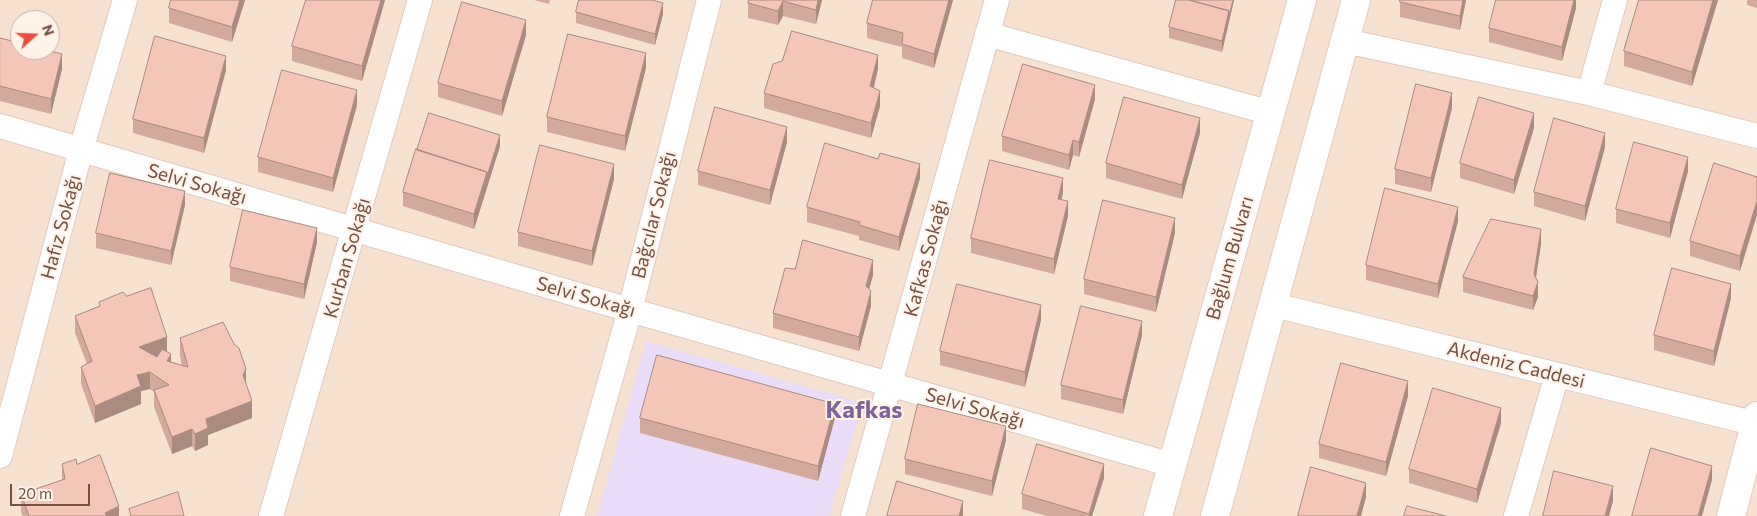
<!DOCTYPE html>
<meta charset="utf-8">
<style>
body{margin:0}
#map{position:relative;width:1757px;height:516px;overflow:hidden;background:#fdeee0;font-family:Commissioner,sans-serif}
canvas{display:block}
.north{position:absolute;left:10px;top:10px;width:50px;height:50px;box-sizing:border-box;background:#fff2e7;border:1px solid #c7b2a7;border-radius:50%;rotate:70deg;font-size:14px;font-weight:700;line-height:20px;text-align:center;color:#745147}
.north::after{content:'';display:block;margin:auto;width:18px;height:22px;background:#eb4f41;clip-path:polygon(50% 0,100% 100%,50% 72%,0 100%)}
.scale{position:absolute;left:10px;top:484px;width:80px;height:22px;box-sizing:border-box;border:2px solid #745147;border-top:0;padding-left:6px;font-size:15px;line-height:18px;white-space:nowrap;color:#745147;-webkit-text-stroke:4px #fff2e7;paint-order:stroke}
</style>
<div id="map">
<canvas width="1757" height="516"></canvas>
<div class="north">N</div>
<div class="scale">20 m</div>
</div>
<script>
const ctx = document.querySelector('canvas').getContext('2d');
ctx.lineJoin = 'round';
function fillPath(path, color) { ctx.fillStyle = color; ctx.fill(path, 'evenodd'); }
function trace(path, color, width, dash) { ctx.strokeStyle = color; ctx.lineWidth = width; ctx.lineCap = dash ? 'butt' : 'round'; ctx.setLineDash(dash || []); ctx.stroke(path); }
function drawText(font, color, halo, rows, align = 'center') {
  ctx.font = font + ' Commissioner,sans-serif'; ctx.lineWidth = 4; ctx.setLineDash([]); ctx.textBaseline = 'middle'; ctx.strokeStyle = halo; ctx.fillStyle = color; for (const [text, x, y, turn = 0] of rows) {
    ctx.save(); ctx.translate(x, y); ctx.rotate((+turn || 0) * Math.PI / 180); ctx.textAlign = isNaN(turn) ? turn : align; if (halo) ctx.strokeText(text, 0, 0); ctx.fillText(text, 0, 0); ctx.restore();
  }
}
fillPath(new Path2D(`
 M0 0H1757V516H0ZM20 20H50V50H20Z`), '#f7e1d1');
fillPath(new Path2D(`
 M646 341 863 403 829 516H597Z`), '#ebddf9');
const minor = new Path2D(`
 M987 34 1271 113
 M1345 41 1589 93 1757 136
 M1589 93 1615 0
 M0 126 630 310 1172 465
 M1274 305 1757 424
 M0 456 81 150 125 0
 M271 516 420 0
 M572 516 630 310 709 0
 M853 516 997 0
 M1516 516 1557 375`);
const tertiary = new Path2D(`
 M1731 516 1757 416`);
const secondary = new Path2D(`
 M1158 516 1302 0
 M1215 516 1356 0`);
trace(minor, '#e3cabf', 26);
trace(tertiary, '#e3cabf', 30);
trace(secondary, '#e8cabc', 30);
trace(minor, '#fff', 24);
trace(tertiary, '#fff', 28);
trace(secondary, '#fff', 28);
fillPath(new Path2D(`
 M245 0 232 42 169 23V8Z
 M385 0 362 81 292 61V46Z
 M534 0H550L549 4Z
 M822 0 816 24 783 16 778 25 748 18V3Z
 M953 0 934 68 902 58V47L867 38V23Z
 M1176 0H1234L1222 52 1169 38V27Z
 M1466 0 1460 30 1400 17V2Z
 M1576 0V8L1562 61 1489 42V28Z
 M1639 0H1718L1692 86 1624 66V51Z
 M1747 0H1757V8L1747 5Z
 M576 12 663 14 655 45 576 23Z
 M526 35 502 116 438 97V83Z
 M0 38 62 69 51 114 0 101Z
 M646 68 625 151 547 132V117Z
 M878 69 874 88 880 106 871 138 764 108V93Z
 M226 70 204 153 133 133V119Z
 M1095 99 1079 157 1073 155 1069 170 1002 151V136Z
 M357 105 333 192 258 172V157Z
 M1452 108 1431 192 1395 184V169Z
 M1534 128 1514 194 1460 178V163Z
 M1200 133 1182 199 1106 178V163Z
 M787 142 770 205 698 185V171Z
 M500 146 474 229 403 206V192L417 150Z
 M1605 147 1585 221 1534 206V192Z
 M878 159 920 178 899 251 859 240V236L807 222V207Z
 M1688 171 1670 238 1616 223V209Z
 M1757 177 1740 271 1690 256V241Z
 M614 179 592 266 518 246V232Z
 M1063 192 1062 199 1068 216 1054 274 971 253V238Z
 M185 205 171 265 96 248V233Z
 M1458 221 1438 298 1366 280V265Z
 M1175 233 1156 312 1084 294V279Z
 M317 242 304 299 230 281V267Z
 M1541 244 1536 278 1538 297 1533 310 1463 292V277Z
 M873 275 869 289 871 306 859 351 773 328V313Z
 M1731 298 1714 366 1654 350V335Z
 M99 302 167 352 171 363 182 366 180 355V338L246 383 252 418 208 435V445L195 451 192 446 172 454 154 407V392L150 389 141 391V404L95 423 81 384V367L87 364 75 333V316L99 306Z
 M1041 320 1025 387 940 365V351Z
 M1142 335 1123 414 1061 399V385Z
 M1408 396 1386 476 1319 458V444Z
 M640 418H835L818 481 640 433Z
 M1501 423 1477 503 1409 483V469Z
 M1006 440 992 496 905 474V459Z
 M62 464H77L119 516H23L21 512V494L62 480Z
 M1104 478 1092 516H1047L1022 509V494Z`), '#d1aa9d');
fillPath(new Path2D(`
 M240 0H245L232 42V27Z
 M381 0H385L362 81V66Z
 M818 0H822L816 24V10Z
 M949 0H953L934 68V54Z
 M1233 0H1234L1222 52V41L1229 11Z
 M1463 0H1466L1460 30V16Z
 M1574 0H1576V8L1562 61V47Z
 M1713 0H1718L1692 86V72Z
 M783 1V16L778 25V11Z
 M663 3V14L655 45V34Z
 M526 20V35L502 116V101Z
 M646 53V68L625 151V136Z
 M62 54V69L51 114V99Z
 M878 55V69L870 100V86Z
 M226 56V70L204 153V138Z
 M1095 85V99L1079 157V142Z
 M357 90V105L333 192V178Z
 M880 91V106L871 138V123Z
 M1452 93V108L1431 192V178Z
 M1534 113V128L1514 194V180Z
 M1200 118V133L1182 199V185Z
 M787 127V142L770 205V190Z
 M1605 133V147L1585 221V206Z
 M500 135V146L474 229V214Z
 M1073 140V155L1069 170V155Z
 M1688 157V171L1670 238V223Z
 M614 164V179L592 266V251Z
 M920 164V178L899 251V237Z
 M1063 178V192L1058 213V199Z
 M185 191V205L171 265V251Z
 M1068 201V216L1054 274V259Z
 M1757 201V215L1740 271V256Z
 M1458 207V221L1438 298V284Z
 M1175 218V233L1156 312V297Z
 M317 228V242L304 299V284Z
 M1541 229V244L1534 289V274Z
 M873 260V275L866 301V286Z
 M1538 282V297L1533 310V296Z
 M1731 284V298L1714 366V351Z
 M871 291V306L859 351V337Z
 M1041 305V320L1025 387V372Z
 M1142 321V335L1123 414V400Z
 M167 337V355L139 365V347Z
 M171 354V372L167 361Z
 M246 369V387L243 375Z
 M150 372V389L141 391V404L95 423V406L137 375Z
 M1408 381V396L1386 476V462Z
 M252 401V418L208 435V445L195 451V434L206 419Z
 M835 404V418L818 481V466Z
 M1501 408V423L1477 503V489Z
 M1006 426V440L992 496V481Z
 M192 429V446L172 454V437Z
 M1104 464V478L1092 516H1089Z
 M1712 466V480L1702 516H1698Z
 M1366 483V497L1361 516H1357Z
 M1613 486V501L1609 516H1605Z
 M963 501V516H959Z
 M119 506V516H105V513Z`), '#aa8b80');
const building = new Path2D(`
 M171 0H240L232 27 169 8Z
 M306 0H381L362 66 292 46Z
 M579 0H652L663 3 655 34 576 12Z
 M749 0H818L816 10 783 1 778 11 748 3Z
 M873 0H949L934 54 902 44 903 33 867 23Z
 M1176 0H1189L1229 11 1222 41 1169 27Z
 M1189 0H1233L1229 16V11Z
 M1400 0H1463L1460 16 1400 2Z
 M1496 0H1574L1562 47 1489 28Z
 M1639 0H1713L1692 72 1624 51Z
 M462 2 526 20 502 101 438 83Z
 M792 31 878 55 870 86 880 91 871 123 764 93 773 64 782 61Z
 M568 34 646 53 625 136 547 117Z
 M155 36 226 56 204 138 133 119Z
 M0 38 20 43V50H46L62 54 51 99 0 86Z
 M1023 64 1095 85 1079 142 1073 140 1069 155 1002 136Z
 M282 70 357 90 333 178 258 157Z
 M1416 84 1452 93 1431 178 1395 169Z
 M1124 97 1200 118 1182 185 1106 163Z
 M1479 97 1534 113 1514 180 1460 163Z
 M715 107 787 127 770 190 698 171Z
 M429 113 500 135 487 176V172L417 150Z
 M1554 118 1605 133 1585 206 1534 192Z
 M1634 142 1688 157 1670 223 1616 209Z
 M825 143 878 159 880 153 920 164 899 237 859 225 860 222 807 207Z
 M540 145 614 164 592 251 518 232Z
 M416 149 487 172 474 214 403 192Z
 M990 160 1063 178 1058 199 1068 201 1054 259 971 238Z
 M1714 163 1757 177V201L1740 256 1690 241Z
 M110 173 185 191 171 251 96 233Z
 M1385 188 1458 207 1438 284 1366 265Z
 M1103 200 1175 218 1156 297 1084 279Z
 M243 210 317 228 304 284 230 267Z
 M1491 219 1541 229 1534 274 1538 282 1533 296 1463 277Z
 M803 240 873 260 866 286 871 291 859 337 773 313 785 268 795 269Z
 M1672 268 1731 284 1714 351 1654 335Z
 M957 284 1041 305 1025 372 940 351Z
 M151 288 167 337 139 347 157 357 162 349 171 354 167 361 188 367 180 338 223 322 234 344 239 348 246 369 243 375 252 401 206 419 208 428 195 434 192 429 172 437 154 390 169 385 150 372 137 375 141 386 95 406 81 367 92 361 75 316 100 306 99 302 123 292 126 296Z
 M1081 306 1142 321 1123 400 1061 385Z
 M657 355 835 404 818 466 640 418Z
 M1341 363 1408 381 1386 462 1319 444Z
 M1433 388 1501 408 1477 489 1409 469Z
 M918 404 1006 426 992 481 905 459Z
 M1037 444 1104 464 1089 514 1022 494Z
 M1651 448 1712 466 1698 516H1632Z
 M100 455 119 506 105 513 107 516H29L21 494 65 479 62 464 76 459 77 464Z
 M1311 467 1366 483 1357 516H1298Z
 M1554 471 1613 486 1605 516H1543Z
 M897 481 963 501 959 516H887Z
 M178 492 184 516H131L129 509Z
 M1407 506 1446 516H1404Z`);
fillPath(building, '#f3c6b7');
trace(building, '#aa8b80', 1);
drawText('19px', '#745147', '#fff2e7', [
 ["Selvi Sokağı",197,184,16],
 ["Bağcılar Sokağı",654,215,-76],
 ["Hafız Sokağı",61,227,-75],
 ["Kurban Sokağı",347,258,-74],
 ["Kafkas Sokağı",926,258,-75],
 ["Bağlum Bulvarı",1230,258,-74],
 ["Selvi Sokağı",586,297,16],
 ["Akdeniz Caddesi",1516,365,14],
 ["Selvi Sokağı",975,408,16]
]);
drawText('bold 24px', '#7e6298', '#fff2e7', [
 ["Kafkas",864,410]
]);
</script>
